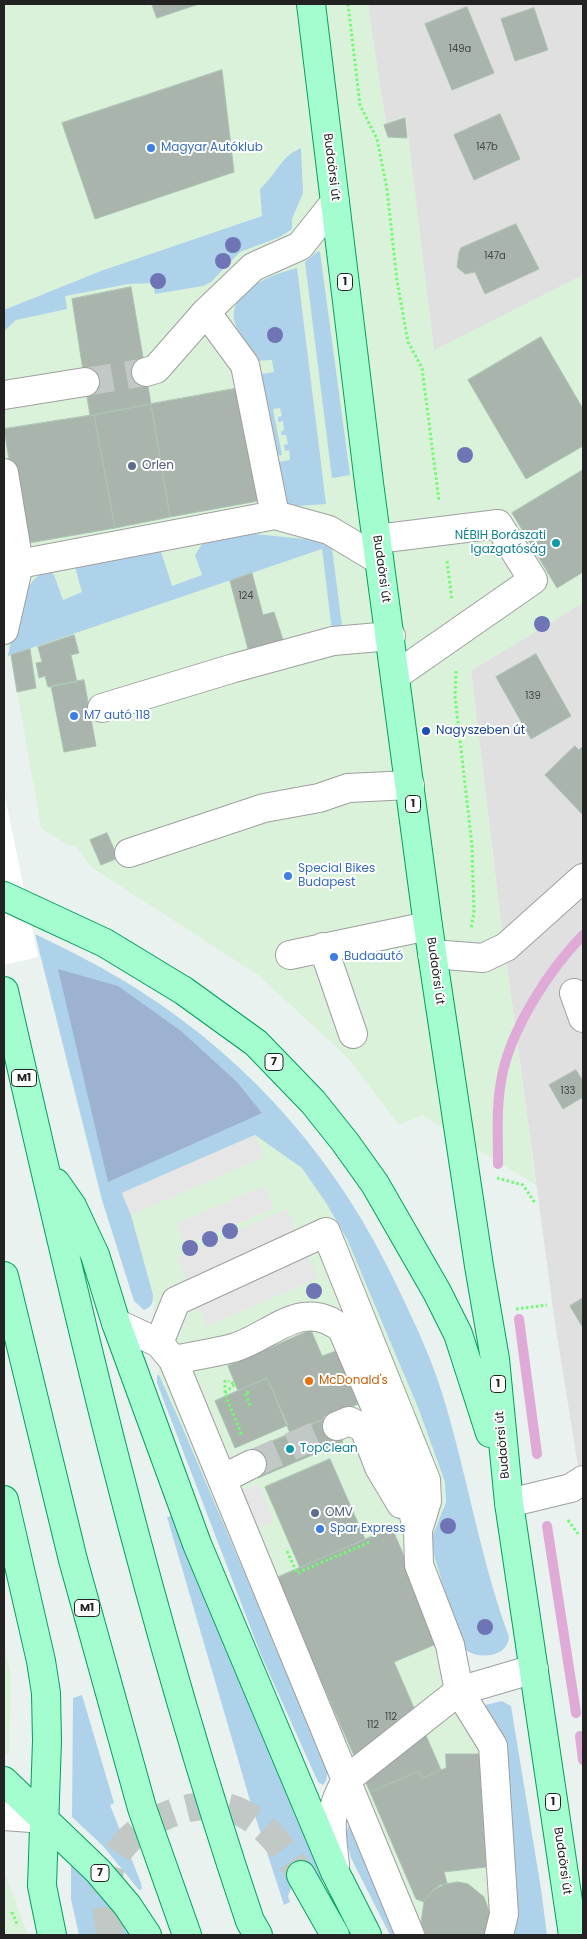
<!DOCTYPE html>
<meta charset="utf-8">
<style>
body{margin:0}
#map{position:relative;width:587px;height:1939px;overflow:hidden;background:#e9f2ee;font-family:Poppins,sans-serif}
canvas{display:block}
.frame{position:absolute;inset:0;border:5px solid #222;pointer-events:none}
</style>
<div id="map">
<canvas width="587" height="1939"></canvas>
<div class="frame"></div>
</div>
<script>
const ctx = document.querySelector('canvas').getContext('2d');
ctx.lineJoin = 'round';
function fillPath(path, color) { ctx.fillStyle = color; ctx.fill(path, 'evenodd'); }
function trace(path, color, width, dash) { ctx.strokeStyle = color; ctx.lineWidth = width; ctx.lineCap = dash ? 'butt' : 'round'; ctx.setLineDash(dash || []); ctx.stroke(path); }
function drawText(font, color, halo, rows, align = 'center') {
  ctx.font = font + ' Poppins,sans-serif'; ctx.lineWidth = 4; ctx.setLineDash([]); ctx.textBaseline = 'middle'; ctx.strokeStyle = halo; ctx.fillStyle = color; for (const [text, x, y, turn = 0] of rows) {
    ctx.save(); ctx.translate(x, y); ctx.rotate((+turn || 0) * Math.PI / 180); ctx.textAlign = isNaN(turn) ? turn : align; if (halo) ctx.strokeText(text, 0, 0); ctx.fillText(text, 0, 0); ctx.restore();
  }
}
fillPath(new Path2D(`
 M368 4H583V275L434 351 405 116 386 124 374 55Z
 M583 603V1497L555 1323 499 906 471 670Z`), '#dfe0df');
fillPath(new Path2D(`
 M4 4H368L386 123 406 116 434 350 583 275V603L471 671 499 906 536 1185 422 1115 399 1125 347 1057 258 975 91 867 76 846 67 845 41 828 11 655 4 634Z
 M255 1135 302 1168 326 1203 347 1239 419 1410 445 1482 446 1493 443 1509 458 1634 461 1646 486 1713 511 1935H403L328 1769 159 1375 153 1295 122 1193Z
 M4 1642 11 1677 9 1753 4 1756Z
 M4 1871 28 1935H4Z`), '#daf2d9');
fillPath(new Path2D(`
 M301 148 303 193 292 219V229L280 237 240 252 211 282 203 286 155 294 153 283 128 284 65 296 67 309 16 320 4 331V310L101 271 262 216 260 189C276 175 281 156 301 148Z
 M318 251 320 252 350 475 332 478 305 262Z
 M297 268 326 504 298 506 286 503 271 463 290 460 289 450 285 451 284 445 288 444 286 435H281V432L284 430 283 421 278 422V417L282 416 280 408 273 409 282 455 270 457 255 375 274 372 272 360 253 361C248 345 242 339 236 326 223 291 274 274 297 268Z
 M235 532 314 540 332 548 342 626 332 631 322 549 8 656C14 632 20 575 50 571L54 575 63 600 82 592 75 567 159 545 172 586 202 575 195 555 204 541Z
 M35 934C70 951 104 968 137 989 255 1064 340 1164 399 1290 415 1324 431 1357 442 1393 467 1473 480 1558 509 1637 507 1660 473 1660 461 1646L434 1555 432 1538 446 1502 445 1482 419 1410 347 1239 326 1203 302 1168 255 1135 122 1193 131 1215 153 1295C153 1303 152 1307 144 1310L134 1301 102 1200Z
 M157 1375H159L180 1422 328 1769 326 1781 323 1785 318 1782 261 1655 157 1383Z
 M176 1515 327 1883 314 1876 292 1886 288 1896 290 1902 284 1905 249 1797 167 1517Z
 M82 1695 114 1803 110 1805 141 1883 142 1889 139 1890 103 1846 72 1817 73 1698Z
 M502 1701 511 1706 541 1889 547 1935H511L484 1708 485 1705Z
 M350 1821 403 1935H390L351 1858 345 1836Z
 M71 1865 81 1869 135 1935H79L71 1899Z`), '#afd2eb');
fillPath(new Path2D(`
 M58 969 118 986 181 1031 237 1082 262 1113 108 1182Z`), '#9db1d1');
fillPath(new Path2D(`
 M255 1135 264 1157 131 1215 122 1193Z
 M264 1186 274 1208 185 1246 176 1224Z
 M287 1209 297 1232 187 1280 177 1257Z
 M308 1256 318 1278 207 1326 197 1304Z
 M258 1484 274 1522 253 1530 237 1493Z`), '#e6e6e6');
fillPath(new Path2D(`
 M4 792 38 957 4 965Z`), '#fff');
trace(new Path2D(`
 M498 1164C498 1135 496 1105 502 1076 511 1029 549 970 583 935
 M519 1319 537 1454
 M547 1526 576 1713
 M580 1736 583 1760`), '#dfa9d8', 10);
const building = new Path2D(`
 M152 4H199L157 18Z
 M467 7 494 73 452 90 425 24Z
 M534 8 548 50 515 61 501 19Z
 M222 70 234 172 95 219 62 123Z
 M500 114 520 159 474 180 454 135Z
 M405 118 407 138 388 137 384 125Z
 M516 224 539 269 485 294 475 272 465 274 457 267 459 252 461 248Z
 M131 287 151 404 90 416 72 299Z
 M541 337 583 409V446L526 479 468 380Z
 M239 388 258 501 170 517 151 404Z
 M151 404 170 517 115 528 94 415Z
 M94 415 115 528 23 544 4 429Z
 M583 470V572L557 588 512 513Z
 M252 573 263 615 274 612 283 640 248 649 230 581Z
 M74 635 79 653 71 655 77 682 48 687 45 676 39 678 36 663 42 662 38 647Z
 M30 649 36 688 17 692 11 655Z
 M536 654 571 716 531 739 496 677Z
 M84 680 96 746 64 752 51 686Z
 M575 746 579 750 583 746V815L545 775Z
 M107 833 118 858 101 865 90 840Z
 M576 1070 583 1081V1097L563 1109 549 1085Z
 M583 1298V1328L570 1306Z
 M311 1330 322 1356 336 1351 358 1404 290 1433 267 1378 238 1391 228 1366Z
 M267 1378 288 1425 235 1448 215 1401Z
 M332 1416 343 1442 258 1478 247 1452Z
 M330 1459 365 1539 300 1568 265 1487Z
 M392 1528 441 1642 394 1662 441 1770 422 1778 419 1771 370 1792 276 1578Z
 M446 1754H479L486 1867 444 1872 447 1883 432 1891 424 1902 416 1899 370 1792 419 1771 422 1778 446 1768Z
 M458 1882 468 1884 484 1897 491 1917 486 1935H426L421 1923 424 1902 432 1891 440 1885Z`);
fillPath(building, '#a8b4ac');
trace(building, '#abc4b4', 1);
trace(new Path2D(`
 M85 382 146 372
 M252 1464 337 1426`), '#c1c8c5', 28, [28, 14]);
trace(new Path2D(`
 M110 1935C107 1913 104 1890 111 1867 124 1825 198 1792 238 1811 267 1824 284 1850 301 1875`), '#c1c8c5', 28, [28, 14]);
const minor = new Path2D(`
 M335 202 300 246 253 267 206 312 245 365 275 515 329 530 379 560
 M146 372 156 369 206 312
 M4 395 85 382
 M4 473 19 564 4 630
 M377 539 498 524 533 580 395 676
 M19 564 275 515
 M102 708 234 668 333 641 391 636
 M129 853 264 808 319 798 348 788 410 785
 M323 947 353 1034
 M432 954 483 958 506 947 583 878
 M290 955 428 926
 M574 993 583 1018
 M116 1323 159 1343 173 1360 346 1780C327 1813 331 1829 335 1865
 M159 1343 176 1301 326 1232 426 1480 427 1501 419 1527
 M173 1360C193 1356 214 1353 233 1348 271 1337 302 1296 342 1329L398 1460 418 1530 419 1565 450 1645 459 1691 346 1780 410 1935
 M337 1426 349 1421 364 1428 379 1467 401 1504
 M222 1479 252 1464
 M509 1503 571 1488 583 1480
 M4 1816 45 1819
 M499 1935 504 1914 493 1746 459 1691 534 1669`);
const major = new Path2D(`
 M311 4 369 483 428 926 479 1266 495 1359 509 1503 573 1935
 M4 896 105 943 184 991 256 1043 313 1102 345 1142 375 1184 437 1292 458 1334 490 1433
 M4 991C75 1303 147 1617 250 1921L258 1935
 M56 1183 72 1206 95 1255 116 1323 197 1544 335 1872 367 1935
 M4 1276 73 1560 142 1808 187 1935
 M4 1500 41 1661 46 1693 47 1741 42 1886 52 1935
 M4 1781 98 1871 127 1905 147 1935
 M301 1875 335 1935`);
trace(minor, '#9f9f9f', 30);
trace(major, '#00a05d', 30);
trace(new Path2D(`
 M348 4 360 105 377 139 387 189 397 281 408 342 422 368 439 501
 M447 561 452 600
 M456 671 455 696 472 846 474 913 471 928
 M497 1178 523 1185 535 1203
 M516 1309 547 1305
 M225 1380V1394L242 1436
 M249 1392 245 1393 251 1407
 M225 1393 235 1384 228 1381
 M568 1520 578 1534
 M287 1551 297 1573 370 1542
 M12 1912 17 1924`), '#71fb73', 3, [2.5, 2.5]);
trace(minor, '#fff', 28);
trace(major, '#a3fdce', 28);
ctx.fillStyle = '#6f74b4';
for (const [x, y] of [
 [233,245],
 [223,261],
 [158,281],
 [275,335],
 [465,455],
 [542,624],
 [230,1231],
 [210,1239],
 [190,1248],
 [314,1291],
 [448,1526],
 [485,1627]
]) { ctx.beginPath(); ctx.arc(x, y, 8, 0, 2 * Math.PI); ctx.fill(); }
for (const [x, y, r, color] of [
 [151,148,5,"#3f7fe0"],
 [132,466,5,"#5c6f8a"],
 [556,543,5,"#0f9aa8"],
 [74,716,5,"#3f7fe0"],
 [426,731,5,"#1a4fb4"],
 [288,876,5,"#3f7fe0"],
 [334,957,5,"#3f7fe0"],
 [309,1381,5,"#e8710a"],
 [290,1449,5,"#0f9aa8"],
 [315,1513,5,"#5c6f8a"],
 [320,1529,5,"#3f7fe0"]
]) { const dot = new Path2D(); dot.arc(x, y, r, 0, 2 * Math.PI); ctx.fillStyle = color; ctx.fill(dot); trace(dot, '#fff', 2); }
drawText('10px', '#444644', null, [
 ["149a",460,49],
 ["147b",487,147],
 ["147a",495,256],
 ["124",246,596],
 ["139",533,696],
 ["133",568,1091],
 ["112",391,1717],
 ["112",373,1725]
]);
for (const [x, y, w] of [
 [345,282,15],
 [413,804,15],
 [274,1062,18],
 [24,1078,25],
 [498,1384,15],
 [87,1608,25],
 [553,1802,15],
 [100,1873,18]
]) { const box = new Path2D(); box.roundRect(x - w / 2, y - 8.5, w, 17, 4); ctx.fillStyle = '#fff'; ctx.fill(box); trace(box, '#222', 1); }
drawText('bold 11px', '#222', null, [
 ["1",345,282],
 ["1",413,804],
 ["7",274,1062],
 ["M1",24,1078],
 ["1",498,1384],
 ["M1",87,1608],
 ["1",553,1802],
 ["7",100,1873]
]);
drawText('12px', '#366cbe', '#fff', [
 ["Magyar Autóklub",161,148],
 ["M7 autó 118",84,716],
 ["Special Bikes",298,869],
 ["Budapest",298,883],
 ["Budaautó",344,957],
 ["Spar Express",330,1529]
], 'left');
drawText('12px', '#222', '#fff', [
 ["Budaörsi út",331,167,83],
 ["Budaörsi út",381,569,82],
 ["Budaörsi út",435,971,82],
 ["Budaörsi út",503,1445,-95],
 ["Budaörsi út",562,1861,82]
]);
drawText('12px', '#4e5e75', '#fff', [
 ["Orlen",142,466],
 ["OMV",325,1513]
], 'left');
drawText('12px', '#0d838f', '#fff', [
 ["NÉBIH Borászati",546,536],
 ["Igazgatóság",546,550],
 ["TopClean",300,1449,"left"]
], 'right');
drawText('12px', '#164399', '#fff', [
 ["Nagyszeben út",436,731]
], 'left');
drawText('12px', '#c56008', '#fff', [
 ["McDonald's",319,1381]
], 'left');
</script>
